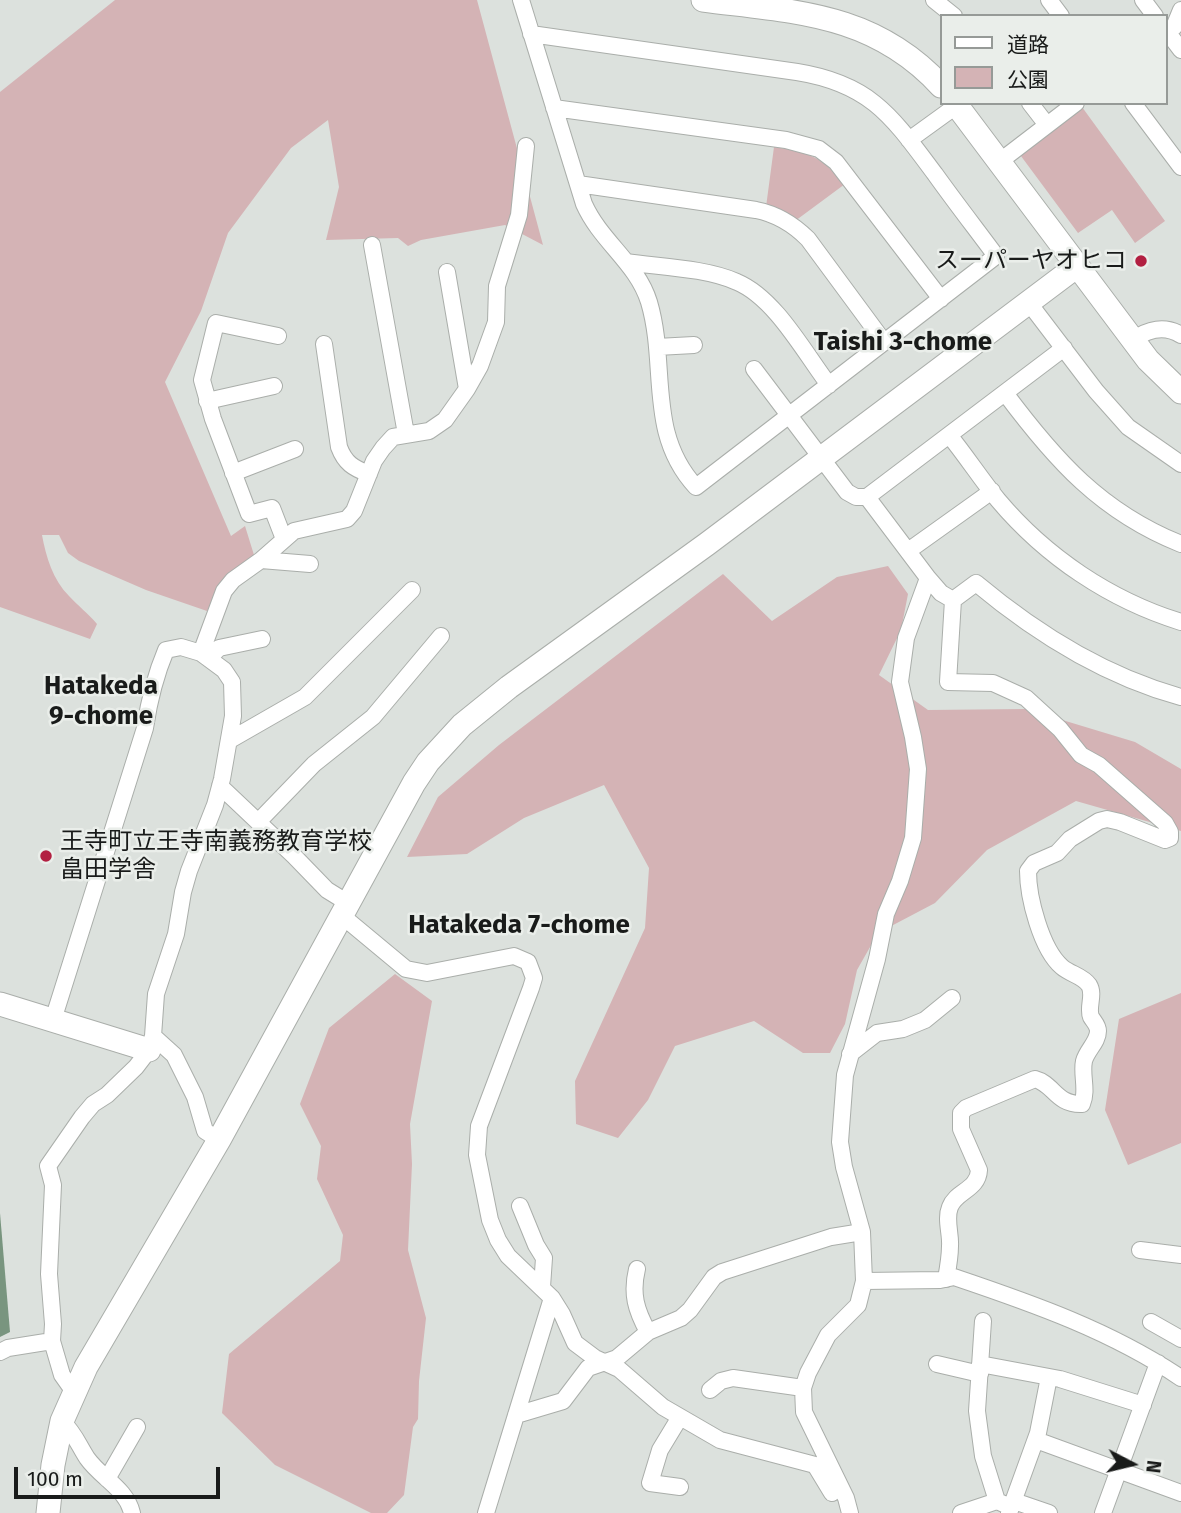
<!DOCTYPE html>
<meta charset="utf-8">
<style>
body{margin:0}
#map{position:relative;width:1181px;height:1513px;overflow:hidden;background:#dce1dd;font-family:"Fira Sans","Noto Sans JP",sans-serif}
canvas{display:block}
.legend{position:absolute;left:940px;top:14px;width:228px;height:91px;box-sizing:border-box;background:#eaeeea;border:2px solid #969a97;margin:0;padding:9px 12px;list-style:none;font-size:21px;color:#191b1a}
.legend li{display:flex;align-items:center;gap:14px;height:35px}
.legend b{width:35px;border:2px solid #969a97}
.north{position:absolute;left:1097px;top:1429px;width:70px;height:70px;-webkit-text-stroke:5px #eaeeea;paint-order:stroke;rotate:97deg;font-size:19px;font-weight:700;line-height:28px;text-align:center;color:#191b1a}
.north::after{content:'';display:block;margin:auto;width:24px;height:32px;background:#191b1a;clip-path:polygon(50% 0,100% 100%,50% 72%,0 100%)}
.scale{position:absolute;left:14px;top:1467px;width:206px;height:32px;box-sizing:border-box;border:4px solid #191b1a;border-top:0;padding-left:9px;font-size:21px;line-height:24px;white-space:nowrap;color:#191b1a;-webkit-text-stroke:5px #eaeeea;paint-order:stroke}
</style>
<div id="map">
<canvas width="1181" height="1513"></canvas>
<ul class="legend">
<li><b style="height:9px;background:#fff"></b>道路</li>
<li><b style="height:19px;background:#d4b3b5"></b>公園</li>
</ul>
<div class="north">N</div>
<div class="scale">100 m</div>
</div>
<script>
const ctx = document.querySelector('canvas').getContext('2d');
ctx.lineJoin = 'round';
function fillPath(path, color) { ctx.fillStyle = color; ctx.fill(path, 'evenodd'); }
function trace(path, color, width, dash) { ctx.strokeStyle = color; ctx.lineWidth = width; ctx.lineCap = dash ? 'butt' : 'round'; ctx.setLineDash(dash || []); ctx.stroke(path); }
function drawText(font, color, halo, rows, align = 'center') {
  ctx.font = font + ' "Fira Sans","Noto Sans JP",sans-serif'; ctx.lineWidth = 5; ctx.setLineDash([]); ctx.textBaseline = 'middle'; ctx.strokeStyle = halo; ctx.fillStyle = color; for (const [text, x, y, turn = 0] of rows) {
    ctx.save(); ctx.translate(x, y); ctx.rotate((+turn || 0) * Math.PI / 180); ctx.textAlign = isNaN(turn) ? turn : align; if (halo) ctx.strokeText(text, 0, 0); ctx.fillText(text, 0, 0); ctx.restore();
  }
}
fillPath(new Path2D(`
 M115 0H477L543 245 505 225 421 240 408 246 398 238 326 240 339 187 328 120 291 148 228 233 201 311 165 382 231 536 245 526 254 555 226 575 207 611 146 590 79 561 68 553 59 535H42C46 557 53 580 69 596 78 606 88 613 97 624L90 639 0 607V92Z
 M1082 107 1165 221 1135 243 1112 210 1078 233 1018 152Z
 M774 147C810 152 821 157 845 184L795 221 766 207Z
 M888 566 908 594 901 630 879 675 928 710 1026 709 1135 742 1181 769V831L1076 801 987 850 935 903 878 933 857 970 845 1024 830 1053H803L754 1021 675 1046 648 1100 618 1138 576 1124 575 1081 645 928 649 868 604 785 524 818 467 854 407 857 438 797 499 745 723 574 772 621 837 577Z
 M395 974 432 1001 410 1124 412 1164 408 1250 426 1318 419 1381 418 1419 413 1427 404 1495 387 1513H371L275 1465 222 1413 229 1354 340 1261 343 1235 317 1179 321 1146 300 1104 329 1028Z
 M1181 993V1143L1128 1165 1105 1110 1119 1019Z`), '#d4b3b5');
fillPath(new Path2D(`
 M0 1213 10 1332 0 1337Z`), '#79957f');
const street = new Path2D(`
 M521 0 584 204C601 242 637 263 649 302 668 366 646 433 696 487L996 256C976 229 955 202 935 174 893 118 872 84 797 72L531 34
 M934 0 954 16
 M1049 0 1061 16
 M1143 0 1155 16
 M1165 29 1181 50
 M1165 34 1174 27 1181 10
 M1030 103 1047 125
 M1133 103 1181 167
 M554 108 786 140 819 149 836 162 941 299
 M909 140 956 106
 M999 162 1076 103
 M578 184 756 210C776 214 794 225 808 239L884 342
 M372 245 406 434
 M626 262C660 267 706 268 737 282 775 298 804 352 829 385
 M447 272 467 389
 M1029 303 1096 391 1128 427 1181 464
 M278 336 216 323 202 380 213 419 249 514 272 508 284 539
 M1133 340C1148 329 1165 325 1181 335
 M324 344 339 447C345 463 353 468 369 474
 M657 347 694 345
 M754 369 847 492 856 497H867L928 578 906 638 900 682 913 737 918 769 913 838 900 881 886 914 877 959 845 1075 840 1142 844 1167 862 1232 864 1281 858 1305 828 1335 808 1373 803 1388 804 1412 846 1498 850 1513
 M1005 393C1055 460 1101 512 1181 544
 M207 401 274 386
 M949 435C966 456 981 479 998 500 1046 557 1110 600 1181 622
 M233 473 295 449
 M867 497 1064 348
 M908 551 992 491
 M261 560 310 564
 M928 578 941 593 953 600 948 682 993 683 1026 698 1060 729 1081 755 1099 765 1165 823 1170 832V838L1165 840 1120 822 1107 819 1099 821 1070 839 1057 853 1034 863 1028 871C1028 897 1041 949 1062 967 1070 974 1083 976 1089 985 1095 995 1087 1007 1091 1017 1094 1022 1098 1025 1098 1031 1098 1042 1087 1050 1084 1061 1081 1075 1088 1090 1082 1104 1056 1105 1054 1084 1035 1079L966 1108 961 1113V1129L979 1170C978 1190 956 1191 950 1207 945 1219 951 1234 950 1246 950 1257 948 1268 946 1279
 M953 600 976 583C1037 634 1104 676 1181 697
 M201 653 224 591 233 580 261 560 294 531 347 519 354 511 374 461 383 448 393 437 429 431 445 420 467 389 480 366 496 322 497 286 519 215 526 146
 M209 658 219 648 262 639
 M230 740 305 697 412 590
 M220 786 294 856 327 890 348 903
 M258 822 314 764 373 717 441 636
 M341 915 406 969 427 973 514 956 528 962 534 978 531 988 479 1126 477 1155 490 1220 498 1240 508 1256 552 1298 562 1314 575 1343 595 1358 619 1369 663 1407 720 1440 815 1465 832 1493
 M53 1020 145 728C149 701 155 676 166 650L181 647 201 653 224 670 232 682 233 716 222 779 215 805 189 871 183 892 176 934 156 994 153 1036 149 1050 136 1067 107 1095 93 1104 82 1117 48 1166 53 1185 49 1274 53 1324 52 1341 62 1375 74 1392
 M153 1036 174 1055 195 1097 205 1131 219 1140
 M850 1054 877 1033 903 1029 925 1020 952 998
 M520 1206 536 1245 544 1258 542 1287
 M1140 1250 1181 1255
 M637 1269C631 1294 636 1310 648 1332
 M864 1281 940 1280 954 1277C1034 1304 1111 1331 1181 1378
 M983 1321 977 1411 983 1456 997 1501
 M1151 1322 1181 1339
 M0 1352 8 1348 52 1341
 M937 1364 980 1374
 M980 1364 1060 1379 1143 1405
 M710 1390 721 1381 733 1378 803 1388
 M516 1415 563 1401 588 1368 617 1358 648 1332 681 1318 690 1310 714 1277 722 1272 831 1237 862 1232
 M62 1421C75 1434 78 1444 87 1458 101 1478 126 1488 132 1513
 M1036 1440 1181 1493
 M107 1479 137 1427
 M680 1487 650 1483 660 1450 680 1417
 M1014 1501 1049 1513
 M486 1513 552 1298
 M961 1513 997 1501 1006 1505
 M1009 1513 1038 1433 1049 1377
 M1103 1513 1158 1363`);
const secondary = new Path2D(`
 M703 0C795 12 874 13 941 86
 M955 103 1148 360 1181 392
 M0 1004 149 1050
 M48 1513 53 1465 62 1421 86 1367 219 1140 414 783 428 762 462 725 509 687 707 544 1077 266`);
trace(street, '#aaaeaa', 18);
trace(secondary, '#aaaeaa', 25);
trace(street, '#fff', 16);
trace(secondary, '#fff', 23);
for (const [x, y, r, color] of [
 [1141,261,7,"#b21f41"],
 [46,856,7,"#b21f41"]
]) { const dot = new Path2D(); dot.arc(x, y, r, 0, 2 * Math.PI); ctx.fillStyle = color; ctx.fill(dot); trace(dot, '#eaeeea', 2.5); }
drawText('24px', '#191b1a', '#eaeeea', [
 ["スーパーヤオヒコ",1127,261],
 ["王寺町立王寺南義務教育学校",60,842,"left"],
 ["畠田学舎",60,870,"left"]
], 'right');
drawText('bold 26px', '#191b1a', '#eaeeea', [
 ["Taishi 3-chome",903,343],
 ["Hatakeda",101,687],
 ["9-chome",101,717],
 ["Hatakeda 7-chome",519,926]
]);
</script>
